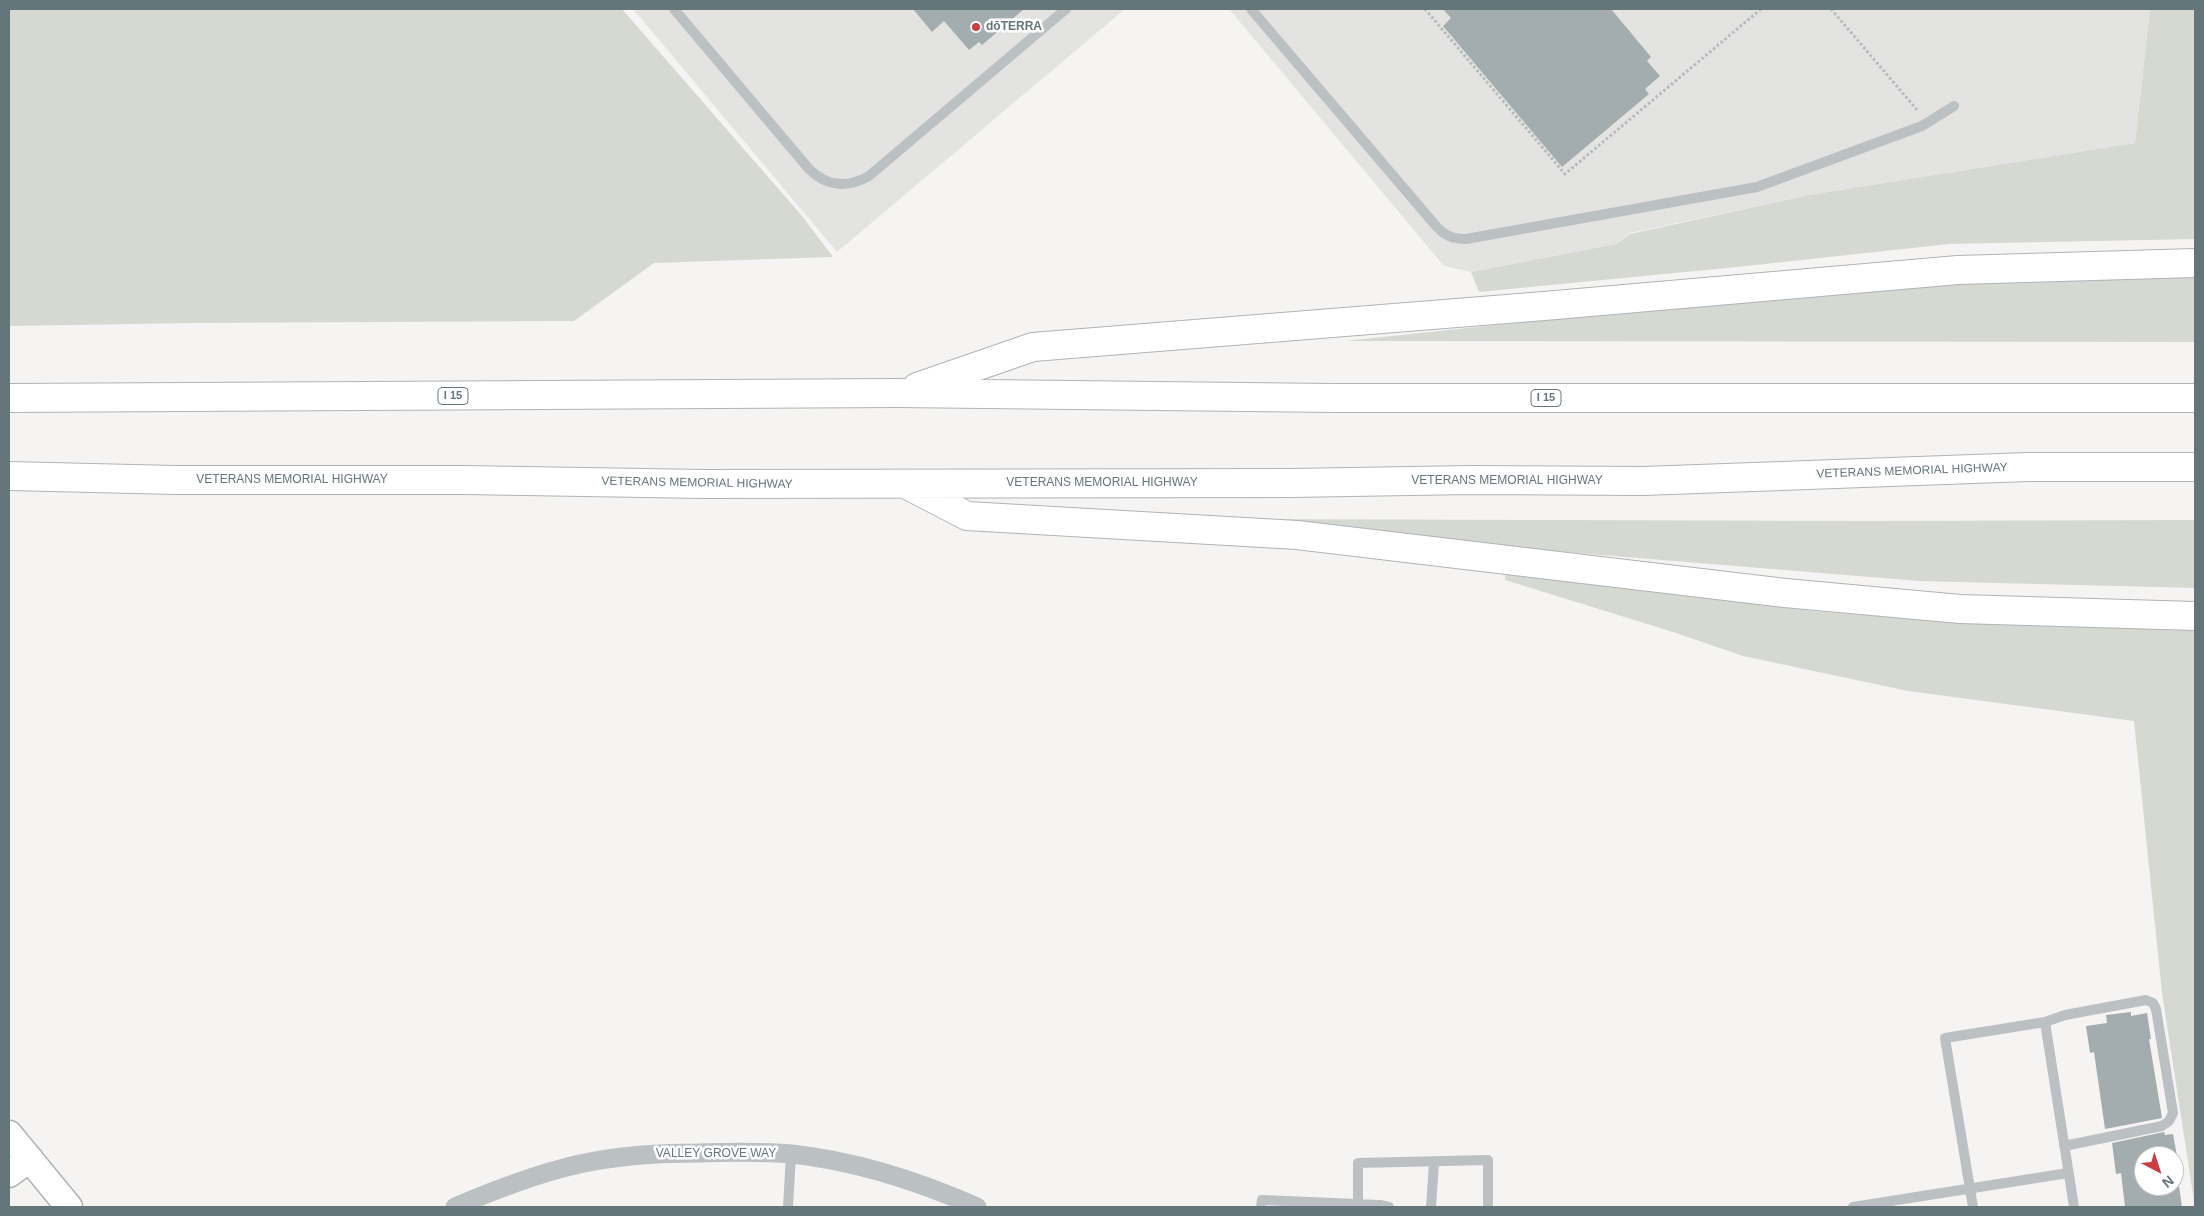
<!DOCTYPE html>
<meta charset="utf-8">
<style>
body{margin:0}
#map{position:relative;width:2204px;height:1216px;overflow:hidden;background:#f5f4f2;font-family:Arial,sans-serif}
canvas{display:block}
.frame{position:absolute;inset:0;border:10px solid #64767a;pointer-events:none}
.north{position:absolute;left:2134px;top:1146px;width:50px;height:50px;box-sizing:border-box;background:#fff;border:1px solid #c1c8ca;border-radius:50%;rotate:140deg;font-size:14px;font-weight:700;line-height:20px;text-align:center;color:#64767a}
.north::after{content:'';display:block;margin:auto;width:18px;height:22px;background:#cc3c40;clip-path:polygon(50% 0,100% 100%,50% 72%,0 100%)}
</style>
<div id="map">
<canvas width="2204" height="1216"></canvas>
<div class="frame"></div>
<div class="north">N</div>
</div>
<script>
const ctx = document.querySelector('canvas').getContext('2d');
ctx.lineJoin = 'round';
function fillPath(path, color) { ctx.fillStyle = color; ctx.fill(path, 'evenodd'); }
function trace(path, color, width, dash) { ctx.strokeStyle = color; ctx.lineWidth = width; ctx.lineCap = dash ? 'butt' : 'round'; ctx.setLineDash(dash || []); ctx.stroke(path); }
function drawText(font, color, halo, rows, align = 'center') {
  ctx.font = font + ' Arial,sans-serif'; ctx.lineWidth = 5; ctx.setLineDash([]); ctx.textBaseline = 'middle'; ctx.strokeStyle = halo; ctx.fillStyle = color; for (const [text, x, y, turn = 0] of rows) {
    ctx.save(); ctx.translate(x, y); ctx.rotate((+turn || 0) * Math.PI / 180); ctx.textAlign = isNaN(turn) ? turn : align; if (halo) ctx.strokeText(text, 0, 0); ctx.fillText(text, 0, 0); ctx.restore();
  }
}
fillPath(new Path2D(`
 M633 9H1125L837 252Z
 M1229 9H2150L2135 143 1809 195 1630 233 1616 244 1471 272 1444 266Z`), '#e3e4e2');
fillPath(new Path2D(`
 M9 9H622L802 216 833 257 654 263 574 321 195 323 9 326Z
 M2150 9H2195V239L1949 244 1737 267 1479 292 1471 272 1616 244 1630 234 1809 195 2135 143Z
 M2195 275V342L1345 341 1542 320 1992 279Z
 M1229 519 1866 521 2195 520V588L1919 581 1344 534Z
 M1506 572 1687 591 1812 611 1905 618 2015 624 2195 629V1207L2162 993 2134 721 1908 691 1743 656 1673 632 1505 580Z`), '#d6d9d2');
fillPath(new Path2D(`
 M913 9H1024L982 45 979 42 969 50 944 21 932 32Z
 M1443 9H1611L1651 57 1647 61 1660 76 1645 89 1649 94 1562 167 1443 26 1451 18Z
 M2131 1012V1016L2147 1013 2151 1039H2149L2162 1118 2105 1129 2094 1052 2090 1053 2086 1026 2107 1023 2106 1015Z
 M2164 1132 2165 1135 2173 1134 2177 1156H2144V1186H2179L2182 1207H2125L2121 1173 2116 1174 2112 1143Z`), '#a3acae');
const secondary = new Path2D(`
 M9 1134 69 1207
 M9 1174 30 1159`);
const highway = new Path2D(`
 M917 387 1033 347 1544 306 1958 270 2195 263
 M9 398 897 393 1333 398H2195
 M9 476 175 480H463L704 484 1291 483 1470 480 1643 481 2028 467H2195
 M909 486 967 516 1297 535 1785 593 1960 609 2195 616`);
trace(secondary, '#abb3b4', 29);
trace(highway, '#afb4b5', 30);
trace(new Path2D(`
 M1425 9 1565 174 1761 9
 M1831 9 1918 111`), '#b5b9ba', 3, [2.5, 2.5]);
trace(new Path2D(`
 M674 9 809 169C827 187 848 188 869 176L1066 9
 M1251 9 1436 226C1445 236 1453 239 1466 239L1757 187 1922 126 1954 106
 M2045 1022 2065 1015 2146 1000 2153 1003 2156 1009 2173 1113 2169 1121 2162 1126 2064 1146
 M1358 1204V1163L1488 1160V1207
 M788 1207 791 1154
 M1261 1207 1262 1200 1380 1205 1389 1207
 M1431 1207 1434 1163
 M1853 1207 2068 1173
 M1973 1207 1945 1038 2045 1022 2074 1207`), '#bbc0c2', 10);
trace(new Path2D(`
 M455 1207C499 1188 548 1169 595 1161 628 1155 663 1153 697 1153 728 1152 760 1151 792 1154 856 1161 918 1181 977 1207`), '#bbc0c2', 19);
trace(secondary, '#fff', 26);
trace(highway, '#fff', 28);
for (const [x, y, r, color] of [
 [976,27,5,"#cc3c40"]
]) { const dot = new Path2D(); dot.arc(x, y, r, 0, 2 * Math.PI); ctx.fillStyle = color; ctx.fill(dot); trace(dot, '#fff', 2); }
for (const [x, y, w] of [
 [453,396,30],
 [1546,398,30]
]) { const box = new Path2D(); box.roundRect(x - w / 2, y - 8.5, w, 17, 4); ctx.fillStyle = '#fff'; ctx.fill(box); trace(box, '#64767a', 1); }
drawText('bold 11px', '#64767a', null, [
 ["I 15",453,396],
 ["I 15",1546,398]
]);
drawText('bold 12px', '#64767a', '#fff', [
 ["dōTERRA",986,27]
], 'left');
drawText('12px', '#64767a', '#fff', [
 ["VETERANS MEMORIAL HIGHWAY",1912,471,-2],
 ["VETERANS MEMORIAL HIGHWAY",292,480],
 ["VETERANS MEMORIAL HIGHWAY",1507,481],
 ["VETERANS MEMORIAL HIGHWAY",697,483,1],
 ["VETERANS MEMORIAL HIGHWAY",1102,483],
 ["VALLEY GROVE WAY",716,1154]
]);
</script>
